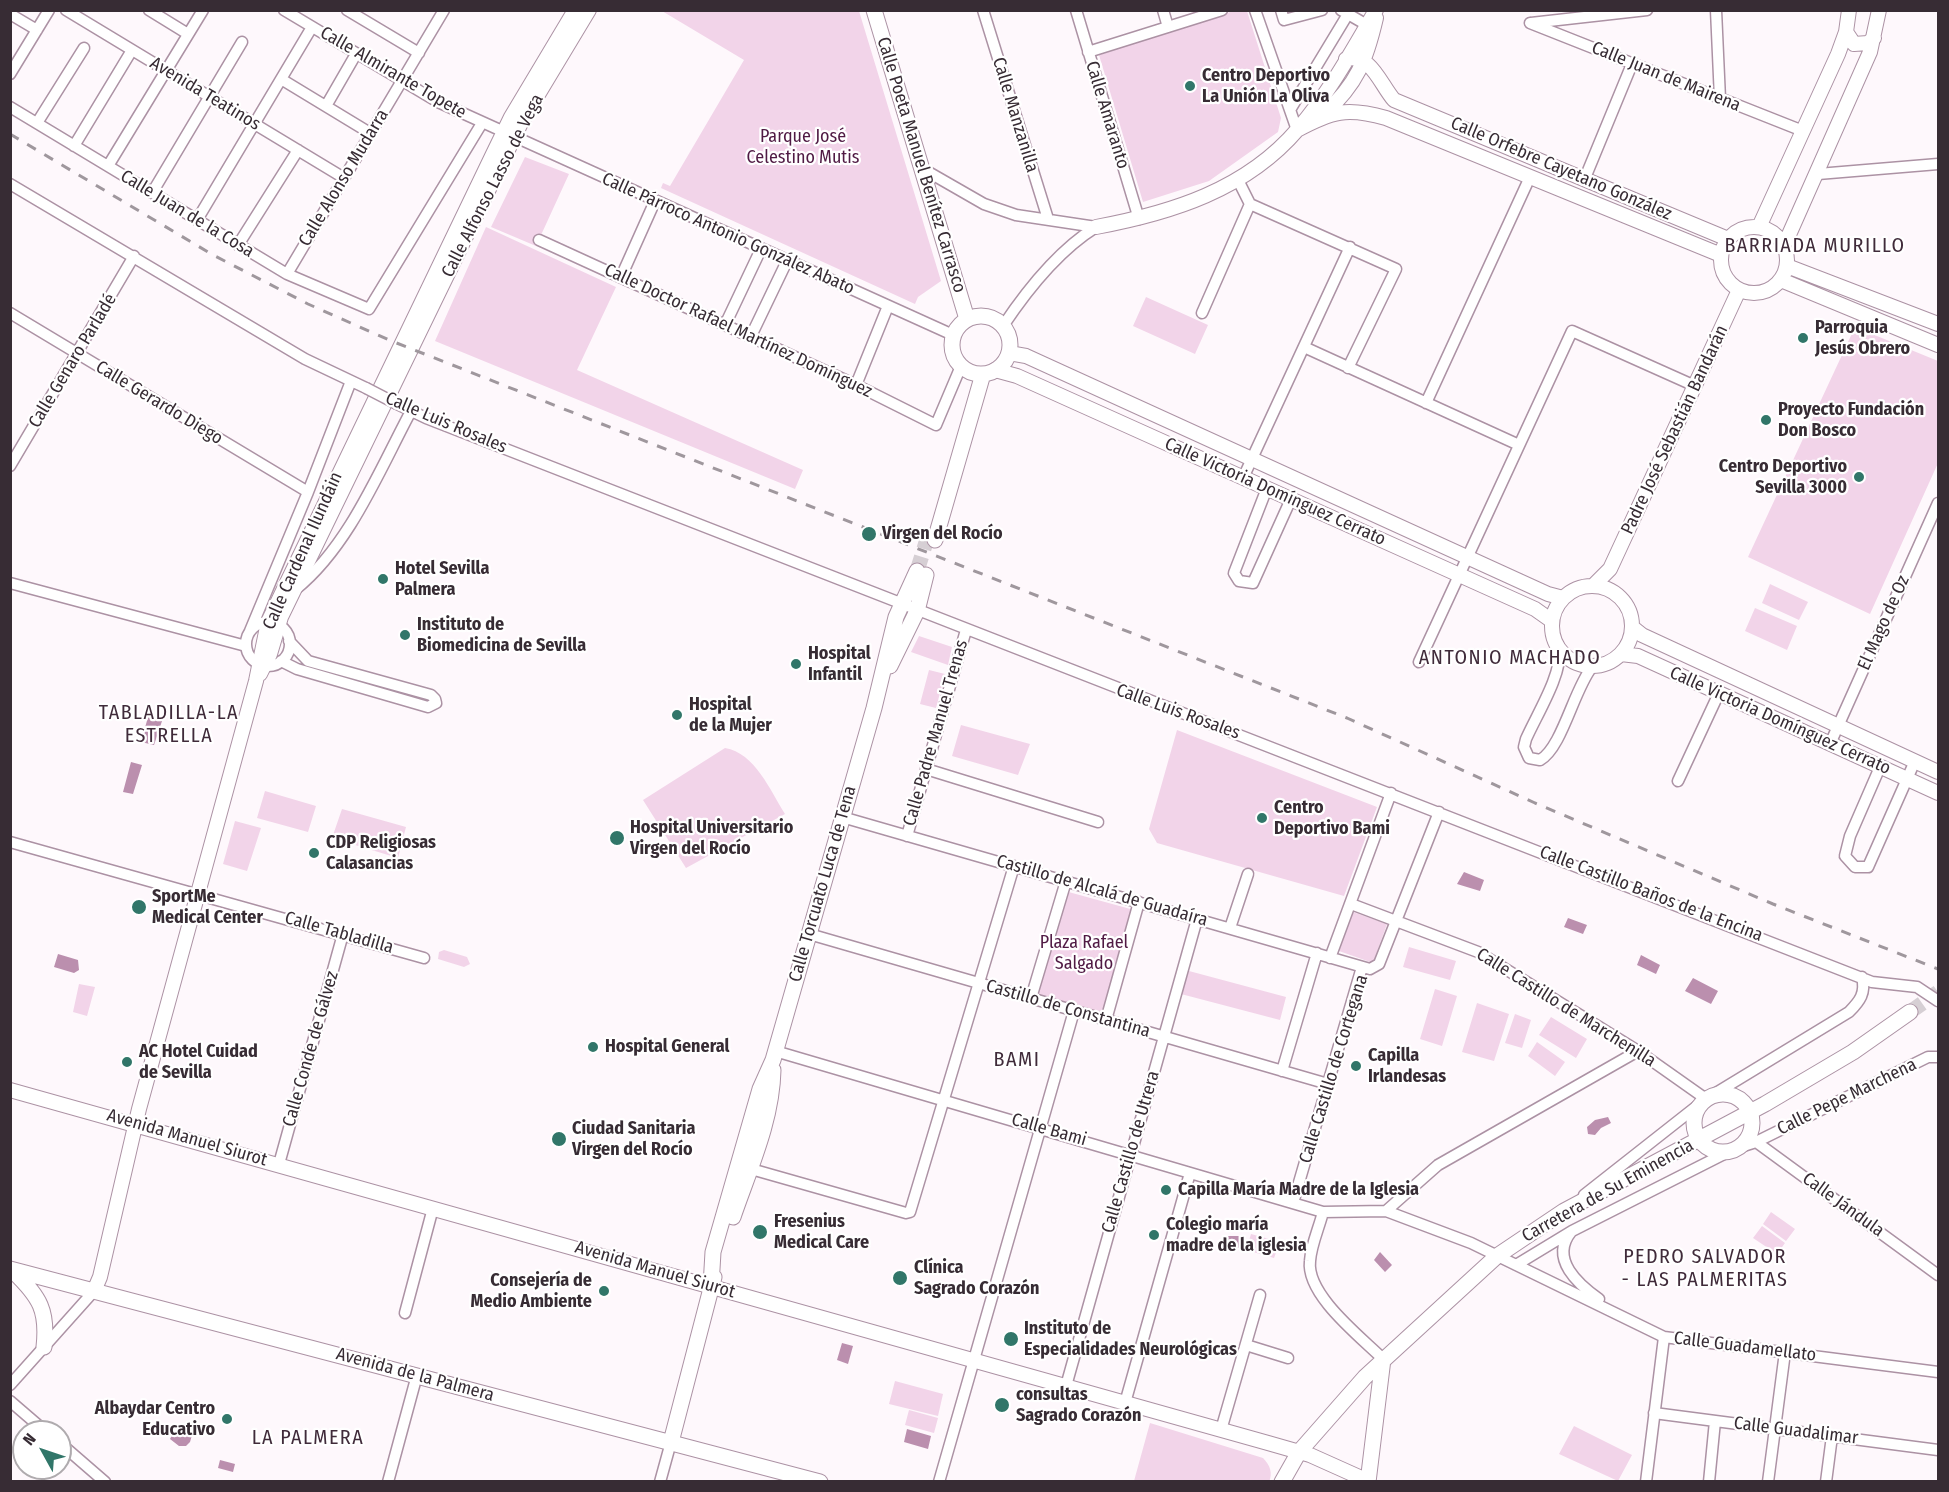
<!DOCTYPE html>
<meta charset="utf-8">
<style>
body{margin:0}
#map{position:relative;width:1949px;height:1492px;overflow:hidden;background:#fef8fc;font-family:"Fira Sans Condensed",sans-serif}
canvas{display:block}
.frame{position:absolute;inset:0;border:12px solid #372c34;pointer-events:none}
.north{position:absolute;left:12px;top:1420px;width:60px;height:60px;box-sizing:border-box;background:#fff;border:2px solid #afabae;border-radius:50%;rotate:310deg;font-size:16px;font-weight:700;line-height:24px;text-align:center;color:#372c34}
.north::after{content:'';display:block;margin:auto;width:21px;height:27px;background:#317669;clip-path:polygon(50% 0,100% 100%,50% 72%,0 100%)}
</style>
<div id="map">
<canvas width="1949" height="1492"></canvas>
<div class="frame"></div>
<div class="north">N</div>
</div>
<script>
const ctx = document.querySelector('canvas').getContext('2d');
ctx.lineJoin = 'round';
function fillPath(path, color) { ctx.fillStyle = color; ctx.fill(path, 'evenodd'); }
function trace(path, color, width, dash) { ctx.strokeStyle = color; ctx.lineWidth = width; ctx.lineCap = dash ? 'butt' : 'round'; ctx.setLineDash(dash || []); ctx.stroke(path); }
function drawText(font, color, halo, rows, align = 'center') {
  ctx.font = font + ' "Fira Sans Condensed",sans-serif'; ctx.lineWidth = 4.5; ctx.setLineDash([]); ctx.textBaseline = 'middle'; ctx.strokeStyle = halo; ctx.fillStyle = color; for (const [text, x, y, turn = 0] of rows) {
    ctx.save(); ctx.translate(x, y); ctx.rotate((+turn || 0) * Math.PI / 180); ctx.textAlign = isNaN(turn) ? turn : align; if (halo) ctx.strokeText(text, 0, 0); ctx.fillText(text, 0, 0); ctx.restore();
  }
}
fillPath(new Path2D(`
 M662 11H859L941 281 918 297 915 304 661 188 663 183 670 186 744 60Z
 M1233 11H1247L1281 118 1278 132 1209 181 1143 202 1099 55Z
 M525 157 569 174 536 246 491 227Z
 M486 227 616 287 577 370 803 470 795 489 435 341Z
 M1146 297 1208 325 1195 354 1133 326Z
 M1855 327 1938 361V463L1870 614 1748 557Z
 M1770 584 1808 602 1799 620 1762 603Z
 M1755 608 1797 626 1787 650 1745 631Z
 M919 636 952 647 948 665 911 652Z
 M929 670 945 674 936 708 920 704Z
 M961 725 1030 744 1018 775 952 756Z
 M1177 730 1377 807 1344 896 1157 843 1149 829Z
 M725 748C755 753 770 790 785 814L686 868 643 800Z
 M265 791 316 806 308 832 257 818Z
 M342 809 406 827 398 858 332 838Z
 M235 821 261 828 247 871 223 864Z
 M1065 891 1134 910 1103 1016 1034 996Z
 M1353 912 1387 924 1373 963 1339 951Z
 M1409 947 1456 961 1450 980 1403 967Z
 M444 950 467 957 470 964 464 967 438 959 439 952Z
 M1189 971 1286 997 1280 1020 1181 994Z
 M79 984 95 987 87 1016 73 1012Z
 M1435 989 1457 996 1442 1046 1420 1039Z
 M1477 1003 1509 1014 1494 1061 1462 1052Z
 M1515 1014 1531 1020 1522 1048 1505 1043Z
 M1551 1017 1587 1039 1576 1058 1539 1035Z
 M1537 1042 1565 1062 1555 1076 1528 1056Z
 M1771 1212 1795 1229 1786 1241 1763 1224Z
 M1762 1226 1785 1243 1777 1254 1753 1238Z
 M1251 1234 1280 1242 1274 1258 1246 1250Z
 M895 1381 943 1394 938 1416 889 1404Z
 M909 1410 938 1418 934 1433 905 1425Z
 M1150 1423 1263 1458C1270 1465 1273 1473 1269 1482L1134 1481Z
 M1574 1426 1632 1455 1618 1481 1559 1454Z`), '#f2d4e9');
fillPath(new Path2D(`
 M148 717 162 721 154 745 141 742Z
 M131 762 142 765 133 794 123 792Z
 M1464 872 1484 880 1480 891 1457 884Z
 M1568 918 1587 925 1583 934 1564 927Z
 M58 954 78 960 79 970 74 973 54 967Z
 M1641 955 1660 965 1656 974 1637 965Z
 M1693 978 1718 991 1711 1004 1685 991Z
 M1608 1117 1611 1123 1601 1128 1595 1135 1588 1134 1587 1127 1595 1120Z
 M1225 1236H1238L1243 1239 1242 1245 1238 1248 1223 1245Z
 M1380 1252 1392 1265 1385 1272 1374 1260Z
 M842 1343 853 1346 848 1364 837 1360Z
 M189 1422 195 1425 190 1442 186 1446H179L170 1439 173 1433 180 1435Z
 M907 1429 931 1436 928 1449 904 1442Z
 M220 1460 235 1464 233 1472 218 1468Z`), '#bb8fae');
trace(new Path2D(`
 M917 571 928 536
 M1910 1012 1938 992`), '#d6cfd4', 15, [15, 8]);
const street = new Path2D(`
 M66 10 344 178
 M149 10 188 34
 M284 10 438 102 953 335
 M347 10 419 53
 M983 10 1048 219
 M1076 10 1139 219
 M1163 10 1168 27
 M1255 10 1297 130
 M1281 10 1284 20 1322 10
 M1341 10 1367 25
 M1716 10 1720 99
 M10 14 37 30
 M1530 23 1803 131
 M1531 23 1647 10
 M1088 52 1222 10
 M10 74 49 10
 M281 79 370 133
 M326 106 356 54
 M10 107 287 274 369 309 482 123
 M1290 110 1348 14
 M37 123 84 48
 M74 146 132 50
 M108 166 203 10
 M923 169 984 204 1016 215 1096 227
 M1818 174 1938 164
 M1585 178 1632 64
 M10 184 305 359 366 388
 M152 193 242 42
 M1250 204 1396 269 1348 368
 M197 220 312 27
 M539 240 856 385 936 425 961 366
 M238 245 298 150
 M287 274 444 10
 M621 277 655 201
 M10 313 308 492
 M1202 313 1250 204 1238 180
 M725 325 761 249
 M1003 326C1027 290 1059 250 1096 227
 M751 336 787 261
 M1304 347 1519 445
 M856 385 888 306
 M1426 403 1530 177
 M397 404 426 418 1872 982 1917 987 1938 1001
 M10 466 134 256
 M1243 478 1350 247
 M1267 488 1234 573 1239 581 1253 583 1291 499
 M10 583 246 646
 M296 589C349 546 379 471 411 411
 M246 644a22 22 0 1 1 44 0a22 22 0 1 1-44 0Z
 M250 631 308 492 351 381
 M1559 650C1563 673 1536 716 1526 739L1524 747 1529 758 1540 760C1562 748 1574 689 1592 667
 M281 661 297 669 428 707 436 703 435 699 431 695 308 661 289 641
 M1419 662 1572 331 1695 386
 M1830 744 1938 503
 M1880 767 1850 836 1845 856 1855 867H1868L1915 761
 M926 769 1098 822
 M1678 781 1719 693
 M842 817 1370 969 1379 964 1439 812
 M907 836 966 630
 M10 842 424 958
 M1351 904 1478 952 1638 1051 1706 1099
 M1230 928 1248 874
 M809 934 1328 1084
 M1330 958 1391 793
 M1031 998 1066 881
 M1106 1020 1139 902
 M775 1051 1323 1212 1386 1211 1471 1243 1664 1337 1938 1372
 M1282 1071 1317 953
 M1748 1136 1938 1275
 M1737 1148 1756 1142 1928 1057H1938
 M279 1164 343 934
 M751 1169 906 1213 910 1212 1014 866
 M1584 1195 1706 1099 1849 1012C1860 1001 1866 993 1862 977
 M1293 1203 1362 967
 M1386 1211 1438 1165 1638 1051
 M1323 1212C1319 1228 1311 1245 1310 1261 1306 1295 1361 1337 1383 1359
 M1571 1232C1549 1259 1579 1285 1599 1299
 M1516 1265 1572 1231 1732 1150
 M405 1313 433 1208
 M1246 1345 1288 1358
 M10 1385 94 1291
 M1066 1386 1197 919
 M10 1401 46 1432
 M1125 1403 1190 1173
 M1654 1413 1938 1450
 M1221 1430 1260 1295
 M60 1443 105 1482
 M388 1482 417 1375
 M660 1482 671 1442
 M939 1482 1074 1011
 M1646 1482 1664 1337
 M1709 1482 1715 1421
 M1768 1482 1785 1352
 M1826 1482 1832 1436`);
const secondary = new Path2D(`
 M1846 32 1854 44 1868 43 1874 38
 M1346 59C1371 53 1380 84 1394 100L1728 239
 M1324 114C1357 84 1366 61 1376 18
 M1297 130C1332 111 1347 107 1386 118L1721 255
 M1721 260a33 33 0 1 1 66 0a33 33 0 1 1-66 0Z
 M1096 227C1171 213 1246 190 1298 129 1329 93 1352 51 1376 10
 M1759 227 1838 54 1846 32 1849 10
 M1784 246 1870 52 1879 10
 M1787 266 1938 324
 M1781 280 1938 345
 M1009 353 1026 356 1548 594 1563 598
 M995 370 1017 376 1535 609 1552 621
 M1552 626a40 40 0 1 1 80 0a40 40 0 1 1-80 0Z
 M1593 586 1610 569 1739 290
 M1632 627 1642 635 1938 772
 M1621 654 1638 656 1938 793
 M260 674 270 654 281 617 521 123 589 10
 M10 1090 1268 1443 1310 1455 1368 1481
 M94 1291 100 1277 139 1109 256 681 268 622 493 154 511 117 575 10`);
const primary = new Path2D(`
 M874 10 967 319
 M952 345a29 29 0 1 1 58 0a29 29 0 1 1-58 0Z
 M935 540 983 374
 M890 666 917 611 926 575
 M1694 1123a29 29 0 1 1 58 0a29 29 0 1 1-58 0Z
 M733 1217C749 1170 772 1121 773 1070
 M10 1269 820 1482
 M14 1272C40 1297 48 1311 44 1347
 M711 1286 713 1252 760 1089 773 1060 874 708 896 617 917 571
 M671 1442 714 1277
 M1282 1482 1299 1452 1365 1377 1497 1256 1564 1211 1765 1104 1853 1052 1910 1012
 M1368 1482 1383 1359`);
trace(street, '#ac92a4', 13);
trace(secondary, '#ac92a4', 16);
trace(primary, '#ac92a4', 17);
trace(street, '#fff', 10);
trace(secondary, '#fff', 14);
trace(primary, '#fff', 15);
trace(new Path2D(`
 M10 134 213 255 308 304 389 340 1347 718 1535 803 1773 904 1938 969`), '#9f979d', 3, [10, 10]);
const streetBridge = new Path2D(`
 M366 388 397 404`);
trace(streetBridge, '#ac92a4', 13, []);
trace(streetBridge, '#fff', 10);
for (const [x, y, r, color] of [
 [1190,86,6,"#317669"],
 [1803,338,6,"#317669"],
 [1766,420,6,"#317669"],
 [1859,477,6,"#317669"],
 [869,534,8,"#317669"],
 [383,579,6,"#317669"],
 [405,635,6,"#317669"],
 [796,664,6,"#317669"],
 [677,715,6,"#317669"],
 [1262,818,6,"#317669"],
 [617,838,8,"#317669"],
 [314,853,6,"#317669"],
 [139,907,8,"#317669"],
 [593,1047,6,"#317669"],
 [127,1062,6,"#317669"],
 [1356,1066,6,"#317669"],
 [559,1139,8,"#317669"],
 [1166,1190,6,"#317669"],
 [760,1232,8,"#317669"],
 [1154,1235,6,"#317669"],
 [900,1278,8,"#317669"],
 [604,1291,6,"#317669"],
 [1011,1339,8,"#317669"],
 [1002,1405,8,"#317669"],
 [227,1419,6,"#317669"]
]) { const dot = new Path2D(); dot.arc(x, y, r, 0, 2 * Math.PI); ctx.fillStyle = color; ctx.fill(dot); trace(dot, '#fff', 2); }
drawText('18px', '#372c34', '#fff', [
 ["Calle Almirante Topete",393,73,30],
 ["Calle Juan de Mairena",1666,77,22],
 ["Avenida Teatinos",205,94,31],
 ["Calle Manzanilla",1015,115,73],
 ["Calle Amaranto",1107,115,73],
 ["Calle Poeta Manuel Benítez Carrasco",921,165,73],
 ["Calle Orfebre Cayetano González",1561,169,23],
 ["Calle Alonso Mudarra",344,178,-59],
 ["Calle Alfonso Lasso de Vega",493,186,-63],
 ["Calle Juan de la Cosa",187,214,31],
 ["Calle Párroco Antonio González Abato",728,234,24],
 ["Calle Doctor Rafael Martínez Domínguez",738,331,25],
 ["Calle Genaro Parladé",73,361,-59],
 ["Calle Gerardo Diego",159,403,31],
 ["Calle Luis Rosales",446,423,23],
 ["Padre José Sebastián Bandarán",1675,430,-65],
 ["Calle Victoria Domínguez Cerrato",1275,492,24],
 ["Calle Cardenal Ilundáin",303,551,-66],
 ["El Mago de Oz",1884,623,-66],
 ["Calle Luis Rosales",1178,712,20],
 ["Calle Victoria Domínguez Cerrato",1780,721,24],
 ["Calle Padre Manuel Trenas",936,733,-74],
 ["Calle Torcuato Luca de Tena",823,884,-74],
 ["Castillo de Alcalá de Guadaíra",1102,891,16],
 ["Calle Castillo Baños de la Encina",1651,894,21],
 ["Calle Tabladilla",339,933,16],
 ["Calle Castillo de Marchenilla",1566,1008,32],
 ["Castillo de Constantina",1068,1009,16],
 ["Calle Conde de Gálvez",311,1049,-74],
 ["Calle Castillo de Cortegana",1334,1069,-73],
 ["Calle Pepe Marchena",1847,1097,-26],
 ["Calle Bami",1049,1130,16],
 ["Avenida Manuel Siurot",187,1138,16],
 ["Calle Castillo de Utrera",1131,1152,-74],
 ["Carretera de Su Eminencia",1608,1191,-29],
 ["Calle Jándula",1843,1205,36],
 ["Avenida Manuel Siurot",655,1270,16],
 ["Calle Guadamellato",1745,1347,7],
 ["Avenida de la Palmera",415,1375,15],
 ["Calle Guadalimar",1796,1431,7]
]);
drawText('bold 18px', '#372c34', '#fff', [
 ["Centro Deportivo",1202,76],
 ["La Unión La Oliva",1202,97],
 ["Parroquia",1815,328],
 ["Jesús Obrero",1815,349],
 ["Proyecto Fundación",1778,410],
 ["Don Bosco",1778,431],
 ["Centro Deportivo",1847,467,"right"],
 ["Sevilla 3000",1847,488,"right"],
 ["Virgen del Rocío",882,534],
 ["Hotel Sevilla",395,569],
 ["Palmera",395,590],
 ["Instituto de",417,625],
 ["Biomedicina de Sevilla",417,646],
 ["Hospital",808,654],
 ["Infantil",808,675],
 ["Hospital",689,705],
 ["de la Mujer",689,726],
 ["Centro",1274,808],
 ["Deportivo Bami",1274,829],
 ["Hospital Universitario",630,828],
 ["Virgen del Rocío",630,849],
 ["CDP Religiosas",326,843],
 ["Calasancias",326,864],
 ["SportMe",152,897],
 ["Medical Center",152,918],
 ["Hospital General",605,1047],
 ["AC Hotel Cuidad",139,1052],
 ["de Sevilla",139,1073],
 ["Capilla",1368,1056],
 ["Irlandesas",1368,1077],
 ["Ciudad Sanitaria",572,1129],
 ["Virgen del Rocío",572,1150],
 ["Capilla María Madre de la Iglesia",1178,1190],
 ["Fresenius",774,1222],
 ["Medical Care",774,1243],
 ["Colegio maría",1166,1225],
 ["madre de la iglesia",1166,1246],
 ["Clínica",914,1268],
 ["Sagrado Corazón",914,1289],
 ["Consejería de",592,1281,"right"],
 ["Medio Ambiente",592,1302,"right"],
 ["Instituto de",1024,1329],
 ["Especialidades Neurológicas",1024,1350],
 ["consultas",1016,1395],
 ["Sagrado Corazón",1016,1416],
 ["Albaydar Centro",215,1409,"right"],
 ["Educativo",215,1430,"right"]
], 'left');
drawText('18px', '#501a44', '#fff', [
 ["Parque José",803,137],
 ["Celestino Mutis",803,158],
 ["Plaza Rafael",1084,943],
 ["Salgado",1084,964]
]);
ctx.letterSpacing = '1.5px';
drawText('20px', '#402b3a', '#fff', [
 ["BARRIADA MURILLO",1815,246],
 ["ANTONIO MACHADO",1510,658],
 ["TABLADILLA-LA",169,713],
 ["ESTRELLA",169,736],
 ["BAMI",1017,1060],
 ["PEDRO SALVADOR",1705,1257],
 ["- LAS PALMERITAS",1705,1280],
 ["LA PALMERA",308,1438]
]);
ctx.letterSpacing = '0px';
</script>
